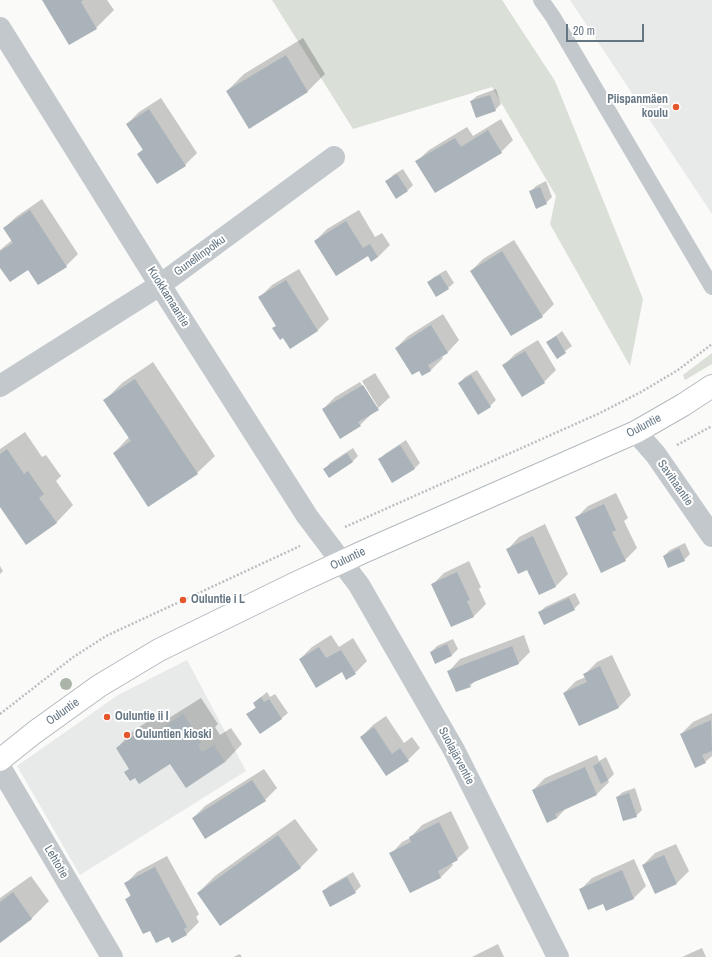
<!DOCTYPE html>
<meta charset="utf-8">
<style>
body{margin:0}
#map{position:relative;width:712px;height:957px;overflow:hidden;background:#fafaf8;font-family:"Archivo Narrow",sans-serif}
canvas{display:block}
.scale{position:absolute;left:566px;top:24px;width:78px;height:18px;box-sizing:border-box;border:2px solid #657683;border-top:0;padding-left:5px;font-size:12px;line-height:14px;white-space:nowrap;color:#657683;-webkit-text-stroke:3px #fff;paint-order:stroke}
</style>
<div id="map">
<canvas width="712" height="957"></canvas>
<div class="scale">20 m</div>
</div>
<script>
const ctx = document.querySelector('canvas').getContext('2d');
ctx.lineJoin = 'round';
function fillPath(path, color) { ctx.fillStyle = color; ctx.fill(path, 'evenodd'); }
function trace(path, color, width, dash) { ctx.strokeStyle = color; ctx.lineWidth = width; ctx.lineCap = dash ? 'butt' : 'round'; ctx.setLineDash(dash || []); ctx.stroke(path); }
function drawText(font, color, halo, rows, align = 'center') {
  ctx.font = font + ' "Archivo Narrow",sans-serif'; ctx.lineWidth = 4; ctx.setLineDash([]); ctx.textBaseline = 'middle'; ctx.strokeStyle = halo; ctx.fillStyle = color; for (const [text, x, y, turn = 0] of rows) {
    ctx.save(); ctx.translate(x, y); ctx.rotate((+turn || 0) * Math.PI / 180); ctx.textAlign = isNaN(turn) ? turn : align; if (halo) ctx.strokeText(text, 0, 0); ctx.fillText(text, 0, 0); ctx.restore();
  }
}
fillPath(new Path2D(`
 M570 0H712V214Z
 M187 660 246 771 80 875 17 766 118 695Z`), '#e8e9e9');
fillPath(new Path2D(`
 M272 0H502L555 81 643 299 630 366 550 224 556 196 492 87 353 129Z
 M712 353V364L685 380 683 375Z`), '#dadfd7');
fillPath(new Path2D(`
 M44 0H107L114 10 96 28 69 44Z
 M303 38 325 74 308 91 249 127 227 91 244 74Z
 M496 89 501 104 495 110 471 101 477 96Z
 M161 98 197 153 185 165 157 183 138 154 143 149 127 124 139 112Z
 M501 119 513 140 501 152 417 161 429 150 467 127 473 136Z
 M403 169 413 185 408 190 387 181 393 175Z
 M546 181 552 197 546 203 530 192 536 186Z
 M42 199 78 254 66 266H0V250L12 240 4 228 16 217Z
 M359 210 375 237 382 233 390 245 378 257 315 241 327 229Z
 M514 240 554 304 542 316 511 335 471 271 483 259Z
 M299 269 329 319 317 331 284 336 274 328 277 325 260 297 272 285Z
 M446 270 454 283 448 288 428 282 434 277Z
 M443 314 459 340 448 352 441 356 443 358 431 370 422 375 419 370 396 348 408 336Z
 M562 331 572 346 557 357 548 342Z
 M538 340 556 370 544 382 503 366 515 354Z
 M153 362 215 456 197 473 149 505 114 453 129 437 105 400 122 383Z
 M477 370 496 400 490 406 459 383 465 377Z
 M375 373 390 397 360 425 323 409 335 397 360 382 376 407H378L362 381Z
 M25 432 42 457 46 455 61 476 56 481 73 505 56 523 0 506V449Z
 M406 440 420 463 414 469 379 460 385 454Z
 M353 448 358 456 352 462 325 469 330 463Z
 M616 493 628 518 624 521 637 548 625 560 576 518 588 506Z
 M545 524 568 574 556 586 539 594 527 569 508 549 519 537Z
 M685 543 690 554 684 560 664 556 670 550Z
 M469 561 481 587 479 589 486 604 474 616 452 626 432 585 444 573Z
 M0 566 3 571 0 574Z
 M575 593 580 603 574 609 540 612 545 607Z
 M331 635 339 647 353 638 367 661 355 673 300 659 312 647Z
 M524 635 530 652 518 664 476 680 470 686 449 671 460 659Z
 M453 639 458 649 452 655 436 663 431 652 437 646Z
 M612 655 631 695 619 707 579 725 564 693 576 681 586 677 585 674 597 662Z
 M267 692 270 697 275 694 288 713 282 718 260 733 248 714 256 707 254 703Z
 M201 698 218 724 215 727 220 735 231 728 242 744 225 762H170L135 777 126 772 130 768 117 748 134 730 157 716 161 723Z
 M712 713V756L705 762 681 734 693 722Z
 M386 716 404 743 412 737 420 748 408 760 387 775 361 737 373 725Z
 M597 755 599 761 606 757 614 774 608 780 609 782 597 794 567 807 557 818 547 822 533 790 545 778Z
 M264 769 277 788 265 800 193 818 205 806Z
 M635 788 642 810 636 816 617 797 623 792Z
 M451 811 469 848 457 859 451 863 453 865 441 877 410 892 391 854 402 842 410 838 422 825Z
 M295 819 318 850 301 867 198 893 215 876Z
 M676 844 689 871 677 883 643 865 655 853Z
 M167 856 199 914 196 917 199 922 187 934 172 942 169 936 150 929 126 900 131 894 125 884 137 872Z
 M634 859 646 886 634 898 607 909 604 902 580 890 592 878Z
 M353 872 361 886 355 892 323 891 329 886Z
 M31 876 49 901 32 918 0 942V898Z
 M498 944 504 957H472Z
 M702 948 706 957H682Z
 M240 954 242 957H233Z`), '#0003');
fillPath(new Path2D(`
 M42 0H83L81 2 97 29 69 45Z
 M286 55 308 92 249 129 226 91Z
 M490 95 496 111 476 118 470 101Z
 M149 109 186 166 157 184 137 154 143 150 126 124Z
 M488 130 502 153 435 193 415 161 455 138 461 147Z
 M397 174 408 191 396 199 385 181Z
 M540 187 547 204 536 209 529 191Z
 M30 210 67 267 38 285 28 270 10 282 0 268V251L13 243 3 228Z
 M346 221 363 248 370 244 378 257 371 262 368 256 336 276 314 241Z
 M502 251 543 317 511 336 470 271Z
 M440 275 449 289 436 297 427 282Z
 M286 280 318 331 290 349 283 338 280 340 272 328 276 326 258 297Z
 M431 325 448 353 428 365 431 371 422 376 419 371 412 375 395 348Z
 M556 336 566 353 557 359 546 342Z
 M525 351 545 383 522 397 502 365Z
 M471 375 491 407 478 415 458 383Z
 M135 379 198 474 148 507 113 453 131 441 103 400Z
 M363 385 379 410 358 422 361 426 340 439 322 409Z
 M400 445 415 469 392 483 378 459Z
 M7 449 24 474 28 471 44 494 39 498 57 523 26 545 0 507V454Z
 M347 453 353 462 329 478 323 469Z
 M604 504 616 530 612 532 626 561 601 573 575 517Z
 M533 536 556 587 539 595 527 570 518 574 506 549Z
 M679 548 685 561 668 568 663 556Z
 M457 572 470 600 467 601 474 617 451 627 431 584Z
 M569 598 575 610 544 625 538 612Z
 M447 644 452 656 435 664 430 652Z
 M512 646 519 664 469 684 471 687 456 692 447 671Z
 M319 647 326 658 341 650 356 674 346 680 342 672 316 688 299 659Z
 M600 666 619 708 579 726 563 693 587 682 583 674Z
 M261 697 264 702 269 699 282 719 260 734 246 714 256 708 253 703Z
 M183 714 201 742 198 745 202 752 214 745 225 762 186 788 170 764 139 784 135 778 130 781 124 772 129 769 116 748 139 732 144 740Z
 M711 720 712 751 702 755 706 763 695 768 680 734Z
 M374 727 392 754 400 748 409 761 386 776 360 737Z
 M600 762 608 780 601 784 593 766Z
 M585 767 597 795 555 814 557 818 547 823 532 790Z
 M252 780 266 801 205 839 192 818Z
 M629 793 637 817 623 821 616 797Z
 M439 822 458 860 438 871 441 878 410 893 389 853 411 842 409 837Z
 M278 835 301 868 220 926 197 893Z
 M664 855 677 884 655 894 642 865Z
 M155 867 187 927 184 929 187 935 172 943 169 937 156 943 150 931 143 934 125 899 131 896 124 883Z
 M622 870 634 899 606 911 603 904 588 910 579 889Z
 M347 877 356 893 330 907 322 891Z
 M13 892 32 919 0 943V902Z`), '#aab3b9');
const secondary = new Path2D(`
 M0 760 35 732 99 686 159 650 294 584 363 552 636 432 683 405 712 386`);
trace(secondary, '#b3babf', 24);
trace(new Path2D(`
 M677 445 712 426
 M345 527 600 413 641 392 678 370 712 344
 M0 714 72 658 106 636 300 546`), '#bbbfc2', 2.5, [2, 2]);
trace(new Path2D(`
 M541 0 553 17 712 287`), '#c3c8cc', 16);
trace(new Path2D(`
 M0 28 160 285 307 516 359 585 454 750 558 957
 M0 386 160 285 334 157
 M636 432 656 455 712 536
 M0 767 112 957`), '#c3c8cc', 22);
trace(secondary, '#fff', 22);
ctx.fillStyle = '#aab4a7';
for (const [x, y] of [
 [66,684]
]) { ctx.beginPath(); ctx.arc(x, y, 6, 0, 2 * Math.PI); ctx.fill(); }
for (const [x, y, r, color] of [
 [676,107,4,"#e4572e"],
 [183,600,4,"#e4572e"],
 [107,717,4,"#e4572e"],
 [127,735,4,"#e4572e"]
]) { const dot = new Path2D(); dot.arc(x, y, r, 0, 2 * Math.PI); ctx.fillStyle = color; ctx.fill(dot); trace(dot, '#fff', 1.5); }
drawText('bold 12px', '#657683', '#fff', [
 ["Piispanmäen",668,100,"right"],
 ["koulu",668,114,"right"],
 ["Ouluntie i L",191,600],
 ["Ouluntie ii I",115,717],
 ["Ouluntien kioski",135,735]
], 'left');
drawText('12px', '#657683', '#fff', [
 ["Gunellinpolku",200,256,-36],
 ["Kuokkamaantie",168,297,58],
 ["Ouluntie",644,426,-28],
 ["Savihaantie",675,483,55],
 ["Ouluntie",348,559,-25],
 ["Ouluntie",63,712,-35],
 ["Suolajärventie",456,756,62],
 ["Lehtotie",56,862,60]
]);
</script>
